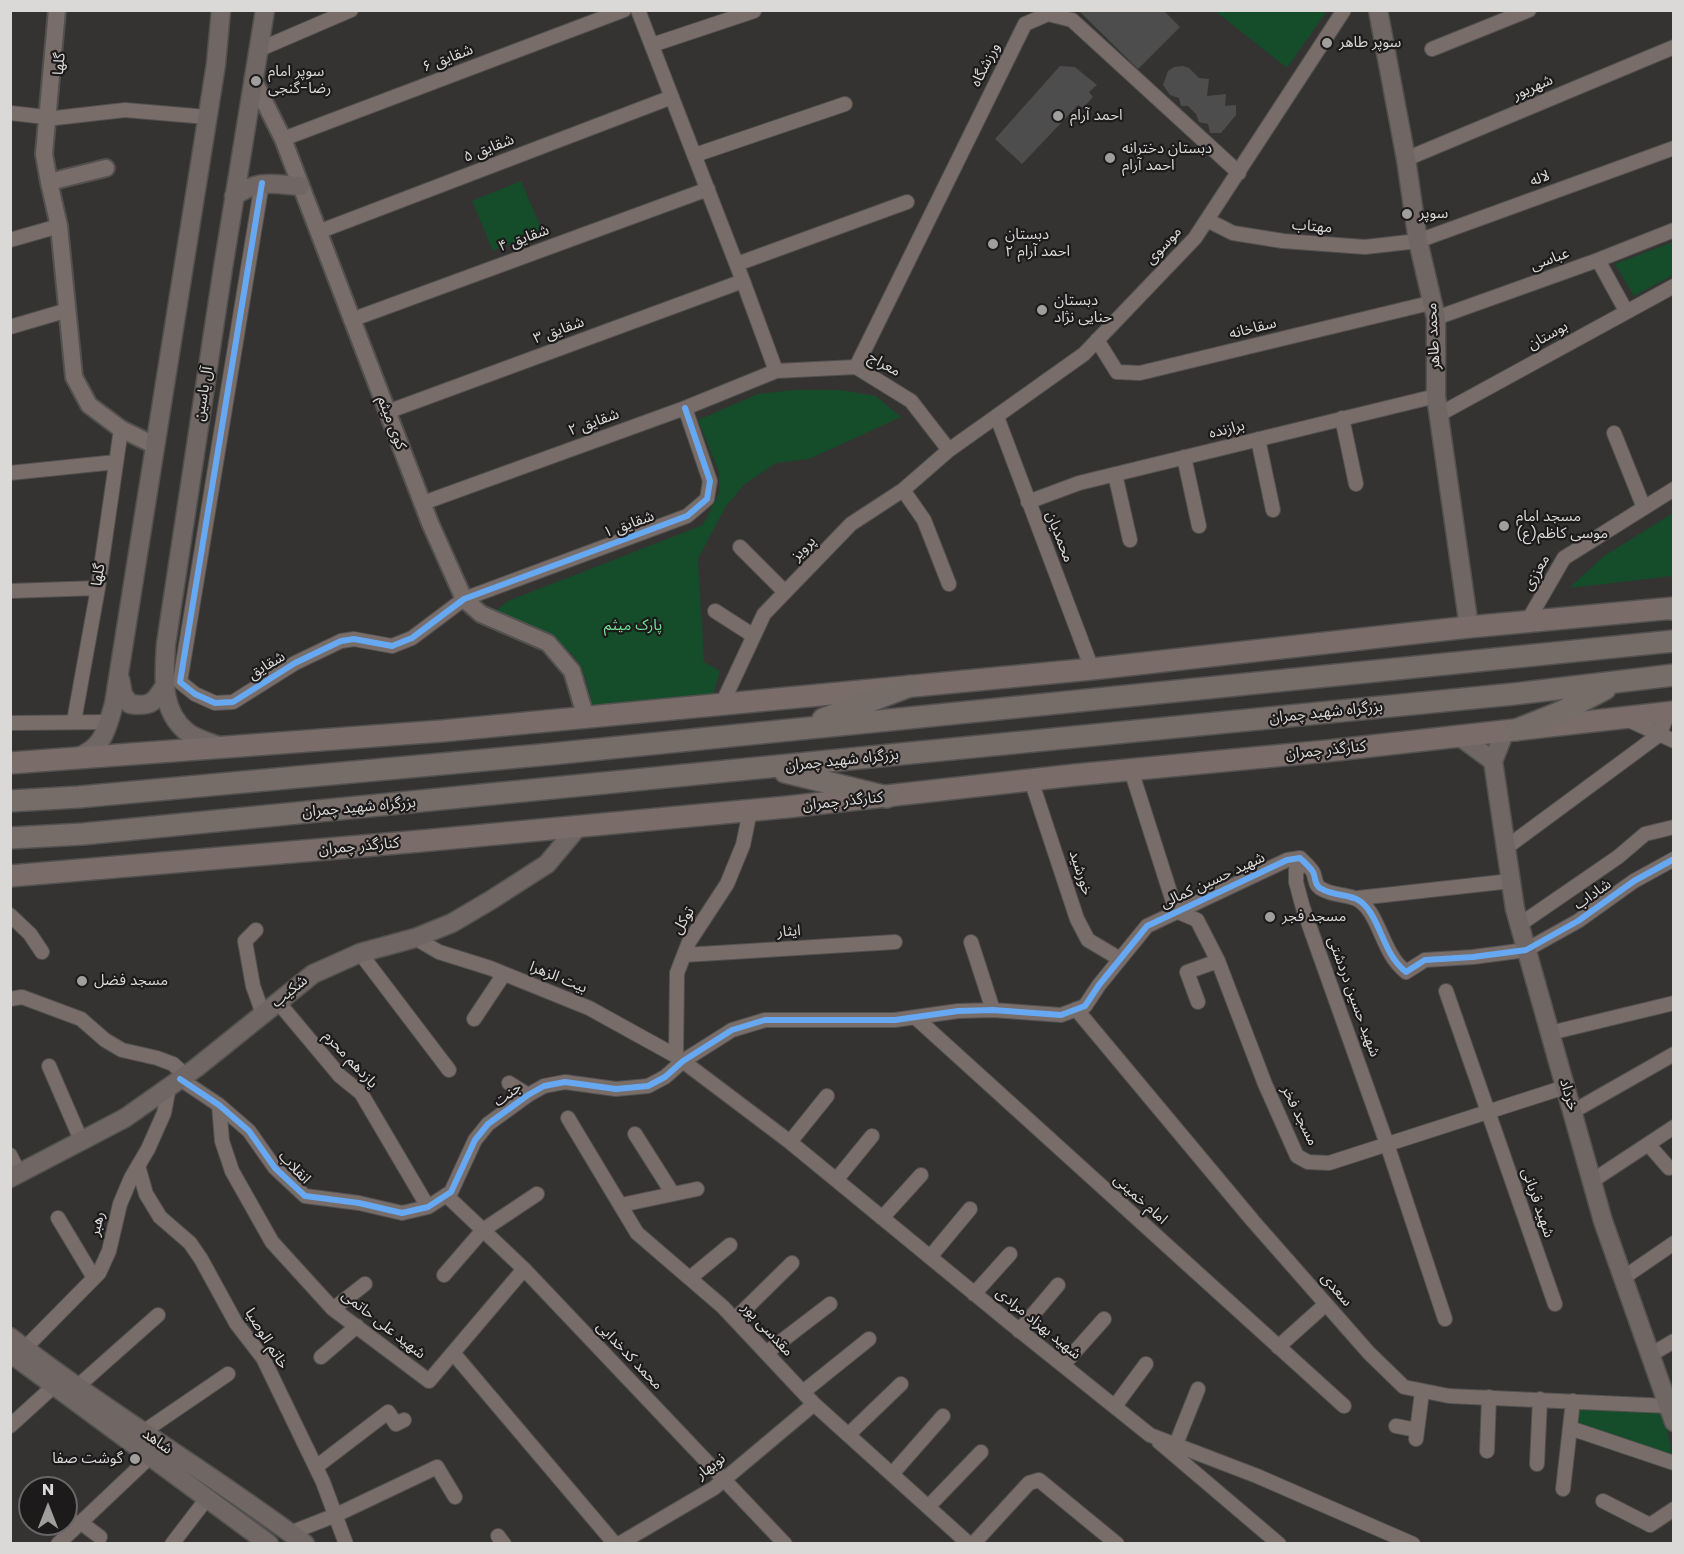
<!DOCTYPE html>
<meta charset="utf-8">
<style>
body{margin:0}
#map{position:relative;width:1684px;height:1554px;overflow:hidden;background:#343332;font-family:Poppins,sans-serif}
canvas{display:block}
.frame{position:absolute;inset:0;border:12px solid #dbd9d8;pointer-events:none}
.north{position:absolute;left:18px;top:1476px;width:60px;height:60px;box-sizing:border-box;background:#1c1a1a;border:2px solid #686666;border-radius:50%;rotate:0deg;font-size:16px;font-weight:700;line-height:24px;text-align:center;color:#dbd9d8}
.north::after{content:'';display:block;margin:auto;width:21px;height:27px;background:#a19f9e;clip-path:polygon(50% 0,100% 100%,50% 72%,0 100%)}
</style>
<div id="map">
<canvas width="1684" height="1554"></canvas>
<div class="frame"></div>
<div class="north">N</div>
</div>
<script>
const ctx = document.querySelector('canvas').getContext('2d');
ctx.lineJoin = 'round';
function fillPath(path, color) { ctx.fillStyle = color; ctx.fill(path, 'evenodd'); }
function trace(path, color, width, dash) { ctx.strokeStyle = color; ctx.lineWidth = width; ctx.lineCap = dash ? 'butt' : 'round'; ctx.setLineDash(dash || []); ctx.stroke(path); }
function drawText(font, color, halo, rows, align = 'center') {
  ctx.font = font + ' Poppins,"Noto Sans Arabic",sans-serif'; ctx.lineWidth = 4.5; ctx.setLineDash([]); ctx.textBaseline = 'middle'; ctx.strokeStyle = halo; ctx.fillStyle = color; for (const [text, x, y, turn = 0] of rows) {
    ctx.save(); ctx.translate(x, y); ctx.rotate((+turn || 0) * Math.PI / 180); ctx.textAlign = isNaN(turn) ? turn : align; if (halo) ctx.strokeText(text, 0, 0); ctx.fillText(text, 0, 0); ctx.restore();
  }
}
fillPath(new Path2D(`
 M1215 11H1327L1287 68Z
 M521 181 542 230 493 251 472 201Z
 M1673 242V275L1634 296 1615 264Z
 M794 390H839L876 396 901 417 809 459 776 463 745 484 726 506 698 559 704 662 720 671 713 696 593 707C590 695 587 682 583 671 570 640 524 621 494 612L508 601 703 525 719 493V472L698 420 758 394Z
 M1673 513V576L1569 588 1604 556Z
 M1580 1407 1663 1412 1673 1458 1578 1426Z`), '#154c2a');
fillPath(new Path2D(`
 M1078 10H1163L1180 27 1138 69Z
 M1060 66 1075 67 1097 85 1089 92 1093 97 1083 108 1078 105 1022 164 995 139Z
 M1183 66 1189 68 1199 78 1209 79 1207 96 1226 94 1225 106 1236 105V115L1221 133H1210L1208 124 1199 122 1196 114 1188 106H1181L1179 98 1170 95 1163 85 1168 71 1174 67Z`), '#4e4d4d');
const minor = new Path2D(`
 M638 10 743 281 776 371
 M652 45 754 11
 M1432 49 1529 10
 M258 50 351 10
 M10 113 55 118 125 110 207 117
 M283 139 624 10
 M695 155 845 104
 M1406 159 1674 47
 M262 183 180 682 195 694 215 703 233 702 295 663 341 641 354 639 392 646 412 638 464 599 687 516 707 499 710 481 685 408
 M1207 220 1233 233 1283 241 1365 247 1418 241 1674 148
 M318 232 672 97
 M10 240 59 226
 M1598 260 1626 311
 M737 264 907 202
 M1436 318 1598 260 1674 230
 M351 320 708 189
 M10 327 68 310
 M1097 340 1117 372 1140 373 1434 302
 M856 367 1025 24 1048 14 1072 20 1239 173
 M387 412 743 281
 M1438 415 1674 286
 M997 417 1092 669
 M1342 418 1356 484
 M1614 433 1644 508
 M1258 439 1273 510
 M1184 457 1199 526
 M10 473 116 462
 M1115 474 1130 540
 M903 490 924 520 949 584
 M1028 502 1079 483 1436 396
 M423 503 685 408 776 371 856 367 911 401 949 450
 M740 547 785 592
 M10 591 98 588
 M715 611 754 636
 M1527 622 1564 558 1674 489
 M722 704 764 614 851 524 903 490 949 450 1084 354 1195 238 1344 10
 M1626 719 1674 741
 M74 721 98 588 121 429
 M10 723 109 722
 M1131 770 1176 911 1197 920 1218 961 1265 1084 1297 1156 1308 1162 1329 1163 1565 1087
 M1031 780 1077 919 1088 940 1120 959
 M1507 847 1660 734 1668 713
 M1305 863 1296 870V882L1303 908 1387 1144 1445 1319
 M1358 898 1511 881
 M10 915 30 934 42 952
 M1519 925 1618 857 1645 834 1674 827
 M256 930 245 941 253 986 263 1014
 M415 938 439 952 490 968 589 1008 676 1056 790 1142 1009 1322 1150 1435 1257 1476 1413 1544
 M971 942 993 1010
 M360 953 449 1070
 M684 955 895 942
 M1446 991 1555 1304
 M10 999 22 997 81 1019 105 1040 122 1050 157 1058 173 1064 186 1076
 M278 1002 340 1076 361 1093 428 1207
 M1198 1002 1187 972 1218 961
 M1076 1009 1253 1221 1369 1353 1404 1387 1449 1396 1668 1406
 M915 1017 1344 1406
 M474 1019 504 974
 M1550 1033 1674 1003
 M676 1056 677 973 689 942 727 884 743 845 750 811
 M49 1066 81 1140
 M180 1079 219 1105 249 1131 275 1168 305 1196 359 1203 402 1213 428 1207 451 1192 475 1140 488 1124 528 1095 544 1086 565 1082 616 1089 648 1086 665 1077 683 1061 732 1030 765 1020H895L958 1011 993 1010 1061 1015 1085 1006 1099 985 1147 926 1287 860 1300 858C1304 862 1310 867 1313 872 1316 878 1314 884 1320 888 1339 900 1355 889 1370 912 1383 932 1386 956 1406 972L1425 960 1473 957 1526 950 1578 921 1634 881 1674 859
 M509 1083 528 1095
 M219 1105 222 1141 232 1171 272 1242 333 1309 429 1381 524 1269
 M1572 1112 1674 1054
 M568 1118 637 1233 723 1307 814 1404 969 1544
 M635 1134 673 1194
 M790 1142 827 1096
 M1648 1144 1669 1168
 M10 1155 19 1173
 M138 1166 146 1194 160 1217 190 1243 201 1259 236 1323 263 1358 323 1482 346 1544
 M836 1180 872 1136
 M1592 1181 1674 1127
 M446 1195 524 1269 785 1544
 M621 1205 697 1189
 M58 1218 94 1278
 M882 1218 921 1175
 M930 1257 970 1209
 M444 1275 483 1230 537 1194
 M690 1278 730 1245
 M1623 1278 1674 1243
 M974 1294 1010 1254
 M333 1309 365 1284
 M735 1319 792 1263
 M1019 1331 1058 1285
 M1278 1347 1326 1304
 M25 1348 99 1273 109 1251 120 1204 131 1178 148 1149 164 1113 169 1087
 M766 1353 830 1304
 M454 1354 615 1544
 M1650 1355 1674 1341
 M321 1357 357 1326
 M1063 1365 1104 1319
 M78 1386 158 1315
 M803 1392 869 1339
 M1115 1406 1146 1364
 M10 1426 55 1385
 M1396 1426 1417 1430
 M1570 1428 1674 1463
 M143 1432 228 1374
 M848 1435 901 1384
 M1416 1439 1422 1392
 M1159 1442 1279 1544
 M1176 1444 1198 1389
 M1487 1451 1489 1397
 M1537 1464 1540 1399
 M316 1467 388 1412 396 1424 404 1420
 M892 1474 943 1416
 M1563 1489 1573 1401
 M1603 1501 1650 1525 1674 1509
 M928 1507 981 1452
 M80 1522 100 1537
 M290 1533 336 1515 437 1467 455 1497
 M498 1536 504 1544
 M58 1544 152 1455
 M172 1544 208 1497
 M619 1544 714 1488 814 1404
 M973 1544 1029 1483 1039 1480 1117 1544`);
const tertiary = new Path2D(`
 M57 10 44 154 49 182 106 168
 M253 79 283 139 430 523 464 599 481 614 548 643 572 671 586 718
 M49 182 59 226 74 377 89 405 121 429 154 445`);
const secondary = new Path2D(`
 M1378 10 1406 159 1418 241 1436 318V396L1469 627
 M234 196C260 179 271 184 300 186
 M120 679 123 695 130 704C150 707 154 703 164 687
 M1505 731 1493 761 1515 909 1603 1221 1674 1422
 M1459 736 1493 761
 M222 747C211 743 196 739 187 732 160 710 164 676 166 644L223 268 265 10
 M76 758C104 747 106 731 114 704L216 64 221 10
 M10 1178 125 1118 196 1068 313 974 360 953 415 938 452 923 491 900 547 864 578 827
 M10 1337C105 1411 209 1472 305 1544
 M10 1353 269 1544`);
const primary = new Path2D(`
 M10 763 442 731 1092 669 1469 627 1674 608
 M10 876 421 841 787 807 1075 775 1327 751 1674 712`);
const trunk = new Path2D(`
 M1670 609H1674
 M823 719 910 686
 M1516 730 1561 712 1605 689
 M785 772 887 797
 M10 801 79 797 551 754 1674 641
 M10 838 83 834 1514 694 1674 675`);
trace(minor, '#525150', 16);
trace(tertiary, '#525150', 20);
trace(secondary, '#525150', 21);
trace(primary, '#525150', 24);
trace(trunk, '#525150', 24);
trace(minor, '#796d6a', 14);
trace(tertiary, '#796d6a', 16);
trace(secondary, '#706663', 18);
trace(primary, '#7a6d69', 21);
trace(trunk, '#766c68', 21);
trace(new Path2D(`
 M262 183 180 682 195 694 215 703 233 702 295 663 341 641 354 639 392 646 412 638 464 599 687 516 707 499 710 481 685 408
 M180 1079 219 1105 249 1131 275 1168 305 1196 359 1203 402 1213 428 1207 451 1192 475 1140 488 1124 528 1095 544 1086 565 1082 616 1089 648 1086 665 1077 683 1061 732 1030 765 1020H895L958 1011 993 1010 1061 1015 1085 1006 1099 985 1147 926 1287 860 1300 858C1304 862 1310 867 1313 872 1316 878 1314 884 1320 888 1339 900 1355 889 1370 912 1383 932 1386 956 1406 972L1425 960 1473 957 1526 950 1578 921 1634 881 1674 859`), '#66a8f1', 6);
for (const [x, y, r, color] of [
 [1327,43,6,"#a19f9e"],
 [256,81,6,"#a19f9e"],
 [1058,116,6,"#a19f9e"],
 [1110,158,6,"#a19f9e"],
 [1407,214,6,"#a19f9e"],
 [993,244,6,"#a19f9e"],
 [1042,310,6,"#a19f9e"],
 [1504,526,6,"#a19f9e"],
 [1270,917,6,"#a19f9e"],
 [82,981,6,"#a19f9e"],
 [135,1459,6,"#a19f9e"]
]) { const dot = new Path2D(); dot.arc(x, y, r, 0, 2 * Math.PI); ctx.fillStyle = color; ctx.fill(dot); trace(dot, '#1c1a1a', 2); }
drawText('15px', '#dbd9d8', '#1c1a1a', [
 ["سوپر طاهر",1339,43],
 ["سوپر امام",268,72],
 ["رضا-گنجی",268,89],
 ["احمد آرام",1070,116],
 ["دبستان دخترانه",1122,149],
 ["احمد آرام",1122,166],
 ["سوپر",1419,214],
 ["دبستان",1005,235],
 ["احمد آرام ۲",1005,252],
 ["دبستان",1054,301],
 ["حنایی نژاد",1054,318],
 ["مسجد امام",1516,517],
 ["موسی کاظم(ع)",1516,534],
 ["مسجد فجر",1282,917],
 ["مسجد فضل",94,981],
 ["گوشت صفا",123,1459,"right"]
], 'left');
drawText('15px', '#dbd9d8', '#1c1a1a', [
 ["شقایق ۶",448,59,-21],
 ["گلها",60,64,-85],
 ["ورزشگاه",986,65,-63],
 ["شهریور",1533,88,-23],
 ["شقایق ۵",489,149,-21],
 ["لاله",1540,179,-20],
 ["مهتاب",1312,227,5],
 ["شقایق ۴",524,239,-20],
 ["موسوی",1164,246,-47],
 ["عباسی",1550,260,-20],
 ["سقاخانه",1253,329,-14],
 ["شقایق ۳",559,331,-20],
 ["محمد طاهر",1434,336,-93],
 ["بوستان",1548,336,-29],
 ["معراج",884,365,29],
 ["آل یاسین",204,394,-81],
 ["کوی میثم",391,423,69],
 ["شقایق ۲",594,423,-20],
 ["برازنده",1227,430,-14],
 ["شقایق ۱",629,525,-20],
 ["محمدیان",1059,537,69],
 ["پرویز",804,549,-46],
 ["معززی",1537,573,-60],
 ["گلها",99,575,-81],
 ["شقایق",267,666,-31],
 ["بزرگراه شهید چمران",1326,713,-6],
 ["کنارگذر چمران",1326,751,-6],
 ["بزرگراه شهید چمران",842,761,-6],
 ["کنارگذر چمران",843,802,-6],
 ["بزرگراه شهید چمران",359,808,-5],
 ["کنارگذر چمران",359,847,-5],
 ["خورشید",1080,873,72],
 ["شهید حسین کمالی",1213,881,-25],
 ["شاداب",1593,895,-35],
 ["توکل",684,921,-59],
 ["ایثار",789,932,-4],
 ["بیت الزهرا",558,978,22],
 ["شکیب",290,992,-39],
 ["شهید حسین دردشتی",1353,997,70],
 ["یازدهم محرم",350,1060,47],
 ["جنت",508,1095,-36],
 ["خرداد",1568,1095,74],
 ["مسجد فخر",1299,1116,64],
 ["انقلاب",294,1168,46],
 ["امام خمینی",1140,1200,42],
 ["شهید قربانی",1537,1203,71],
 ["رهبر",98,1224,-76],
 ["سعدی",1336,1290,49],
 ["شهید بهزاد مرادی",1038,1324,39],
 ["شهید علی حاتمی",383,1325,38],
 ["مقدسی پور",767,1330,47],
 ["خاتم الوصیا",266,1339,58],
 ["محمد کدخدایی",629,1356,46],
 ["شاهد",157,1442,35],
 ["نوبهار",711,1467,-37]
]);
drawText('15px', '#76e197', '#1c1a1a', [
 ["پارک میثم",633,626]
]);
</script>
